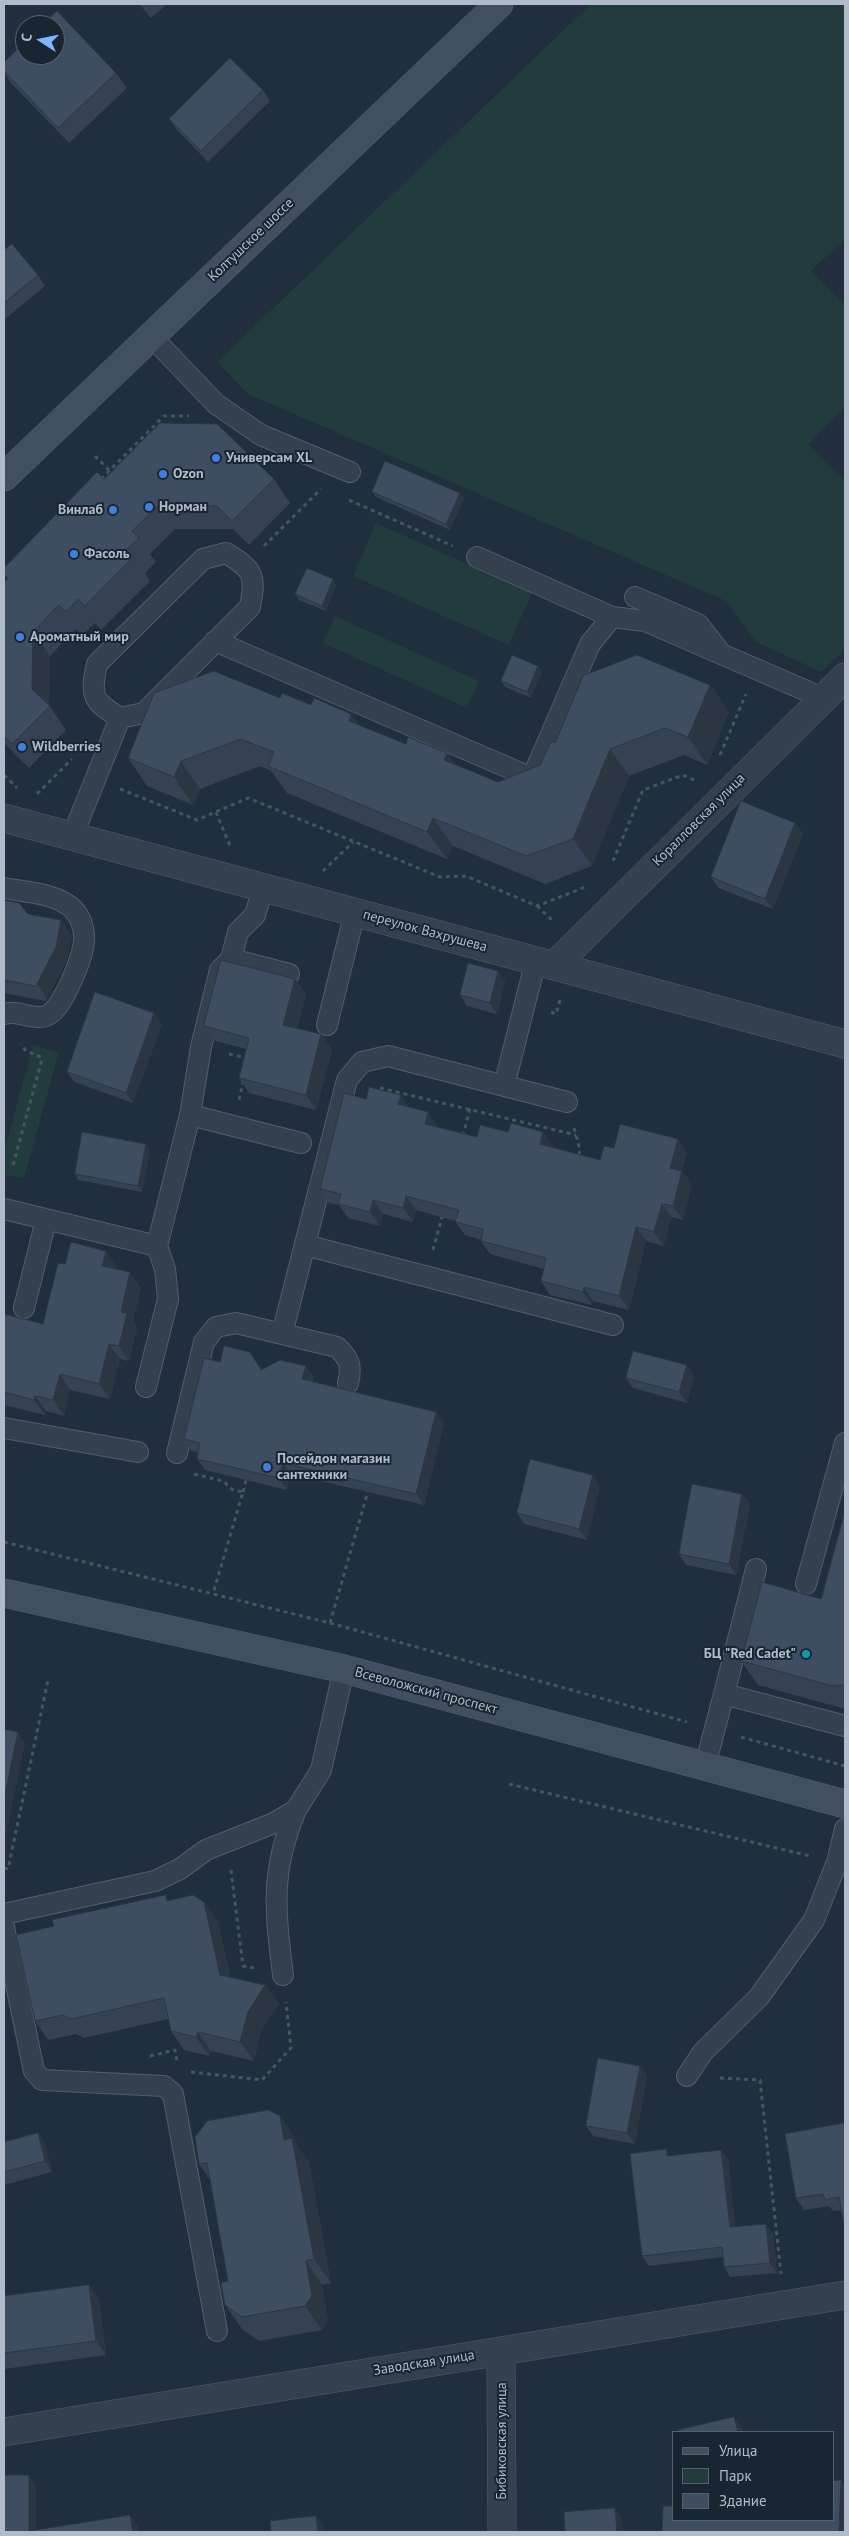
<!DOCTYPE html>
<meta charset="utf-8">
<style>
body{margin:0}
#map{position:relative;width:849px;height:2536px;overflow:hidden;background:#202e3e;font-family:"PT Sans",sans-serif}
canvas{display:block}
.frame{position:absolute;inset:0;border:5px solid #b0bac9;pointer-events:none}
.legend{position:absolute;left:672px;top:2431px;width:162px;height:90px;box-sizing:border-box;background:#1a2532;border:1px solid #56616e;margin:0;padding:6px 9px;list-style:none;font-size:15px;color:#b0bac9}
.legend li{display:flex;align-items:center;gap:10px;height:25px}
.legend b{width:25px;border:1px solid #56616e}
.north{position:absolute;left:15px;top:15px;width:50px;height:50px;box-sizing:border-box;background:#1a2532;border:1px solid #56616e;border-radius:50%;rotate:281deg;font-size:14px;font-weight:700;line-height:20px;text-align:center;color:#b0bac9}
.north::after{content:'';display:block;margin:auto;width:18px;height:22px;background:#7fb5ff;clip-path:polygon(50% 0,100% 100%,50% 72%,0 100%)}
</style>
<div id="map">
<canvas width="849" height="2536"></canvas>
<div class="frame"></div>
<ul class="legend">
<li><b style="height:6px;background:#424f61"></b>Улица</li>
<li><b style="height:14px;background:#223c3e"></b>Парк</li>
<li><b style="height:14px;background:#3f4d60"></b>Здание</li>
</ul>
<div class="north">С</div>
</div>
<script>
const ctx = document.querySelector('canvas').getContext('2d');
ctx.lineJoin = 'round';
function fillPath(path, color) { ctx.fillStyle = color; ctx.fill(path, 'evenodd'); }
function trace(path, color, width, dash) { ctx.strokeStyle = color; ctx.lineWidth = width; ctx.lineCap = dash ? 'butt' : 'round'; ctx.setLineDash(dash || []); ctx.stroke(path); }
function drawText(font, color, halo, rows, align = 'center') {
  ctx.font = font + ' "PT Sans",sans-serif'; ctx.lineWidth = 4; ctx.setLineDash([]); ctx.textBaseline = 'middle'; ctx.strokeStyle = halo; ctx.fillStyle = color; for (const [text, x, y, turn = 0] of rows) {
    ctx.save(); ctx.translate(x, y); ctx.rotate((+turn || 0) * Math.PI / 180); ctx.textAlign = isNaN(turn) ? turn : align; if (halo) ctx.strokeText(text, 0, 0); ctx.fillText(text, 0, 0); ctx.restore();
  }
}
fillPath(new Path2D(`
 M591 4H845V239L811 271 845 306V407L808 445 845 482V649L821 672 756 642 726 601 248 394 217 362Z
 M376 523 532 593 509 645 353 576Z
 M335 616 479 681 467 708 323 643Z
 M33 1045 59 1052 24 1178 4 1175V1152Z`), '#223c3e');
const lane = new Path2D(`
 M151 336 216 404 261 435 350 472
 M226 553C254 570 256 575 250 607L144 713 120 718C92 701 90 696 97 664L203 559Z
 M477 557 612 617
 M635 597 698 624 720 652
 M215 641 532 778 590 644 612 617 645 621 823 698
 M72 837 120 718
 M4 888C24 892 57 893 73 909 80 916 84 927 84 936 86 952 63 1008 48 1015 34 1022 19 1009 4 1014
 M231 959 289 974
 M327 1025 355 912
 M504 1086 536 960
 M190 1115 301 1143
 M4 1209 157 1246
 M305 1245 613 1325
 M24 1308 46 1220
 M282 1334 347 1080 362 1062 388 1056 567 1102
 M146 1387 168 1299 165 1269 157 1246 190 1115 201 1047 220 970 231 959 238 932 255 915 263 888
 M4 1428 138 1452
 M177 1453 204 1342 216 1327 236 1323 337 1347C350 1359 352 1367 348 1383
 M806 1584 845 1443
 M724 1694 756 1569
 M705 1766 724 1694 845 1726
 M4 1914 155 1881 180 1869 206 1850 274 1823 296 1810 321 1770 344 1669
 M4 1927 34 2071 42 2080 164 2086 173 2094 217 2331
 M283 1975C275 1910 270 1872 296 1810
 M687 2076 703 2052 759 1997 814 1920 837 1862 845 1829`);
const street = new Path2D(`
 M4 818 845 1044
 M554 966 845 677
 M501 2351 502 2532
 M4 2432 845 2295`);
const secondary = new Path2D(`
 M4 477 499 4
 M4 1593 344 1669 845 1804`);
trace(lane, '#535d6b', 22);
trace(street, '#535d6b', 29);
trace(secondary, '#535d6b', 29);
trace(new Path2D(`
 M95 456 110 471
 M101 479 164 416H189
 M349 500 453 546
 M264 546 321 489
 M720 755 746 694
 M4 775 17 788
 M120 789 197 820 248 798 440 877 466 876 537 906 588 886
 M37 794 72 759
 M216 812 230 846
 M613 861 643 790 683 775 696 781
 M323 871 353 842
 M537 906 553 921
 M551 1012 556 1014 560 1000
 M229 1054 247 1058
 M380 1088 576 1135
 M239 1100 243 1082
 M574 1128 580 1150 578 1158
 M463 1136 470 1108
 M13 1165 41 1063V1057L26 1051 21 1044
 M433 1250 442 1217
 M194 1474 223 1481 233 1490 243 1492 213 1594
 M243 1492 246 1480
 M4 1542 330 1623 687 1722
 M330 1623 368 1491
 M741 1737 845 1766
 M509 1784 810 1856
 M4 1868 8 1869 48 1680
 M231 1870 243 1966 254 1968
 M150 2056 175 2050 177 2061
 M191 2072 262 2080 291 2048 286 2002
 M720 2078 760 2080 781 2274`), '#40595c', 3, [4, 4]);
trace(lane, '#34404d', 20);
trace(street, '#34404d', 28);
trace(secondary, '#424f61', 28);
fillPath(new Path2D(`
 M139 4H167L151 18Z
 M4 62 116 73 127 88 69 143 10 82 4 73Z
 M263 90 270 101 208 162 177 130 169 119Z
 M4 250 38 275 45 286 4 320Z
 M104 479H274L290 503 249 545 233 529H175L150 554 156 562 145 573 150 581 101 630 95 623 82 635 76 629 50 656 49 705 66 730 29 768 4 743V582L7 579 4 575V568Z
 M372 492 464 498 450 530 376 497Z
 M336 585 326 611 299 600 295 594Z
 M542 672 531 698 505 687 501 681Z
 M710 685 729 712 707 765 684 755 629 776 592 866 545 884 453 846 447 859 287 793 271 771 260 766 200 789 193 805 147 786 128 758 280 698 359 725 406 744 447 753 455 765 498 782 540 765 555 743Z
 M803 833 773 909 718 888 711 877Z
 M4 900 28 914 72 936 66 962 47 999 45 1001 4 993Z
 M295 979 306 994 297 1029 321 1034 332 1050 316 1110 249 1093 239 1078 246 1049 215 1041 204 1026Z
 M505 981 497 1014 467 1006 460 995Z
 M162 1024 133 1103 74 1082 67 1072Z
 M401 1095 409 1107 428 1112 437 1126V1127L477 1137 553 1145 552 1147 600 1160 614 1148 678 1139 687 1152 682 1171 692 1184 683 1220 671 1217 664 1246 646 1241 629 1310 593 1301 592 1305 550 1295 541 1281 544 1269 490 1254 481 1241V1240L465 1235 455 1222V1221L416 1210 413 1222 383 1214 380 1226 348 1218 339 1205 329 1203 320 1189 366 1099Z
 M150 1150 142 1192 78 1180 75 1174Z
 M65 1264 117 1266 116 1269 141 1288 133 1321 137 1328 129 1361 120 1359 110 1399 70 1390 64 1416 46 1411 45 1415 4 1405V1314L43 1324Z
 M250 1352 262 1370 314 1377 313 1382 444 1423 424 1505 290 1474 287 1490 205 1470 197 1459 198 1452 191 1451 184 1439 220 1362Z
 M694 1376 687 1403 633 1388 626 1378Z
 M600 1486 587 1540 524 1524 517 1513Z
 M742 1494 750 1504 736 1575 686 1565 679 1554Z
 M845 1511V1709L758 1685 741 1661 821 1599Z
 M170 1901 204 1902 218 1921 230 1977 265 1985 279 2004 261 2030 254 2061 211 2051 209 2056 184 2050 171 2031 168 2019 84 2038 76 2034 48 2040 35 2021Z
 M640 2066 647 2076 635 2144 593 2136 586 2126Z
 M280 2116 296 2140 297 2146 309 2162 331 2283 322 2285 328 2320 322 2330 259 2341 242 2329 225 2305 228 2281 210 2180 199 2164Z
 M845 2123 842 2210 833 2211 829 2206 804 2210 796 2198Z
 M38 2133 45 2144 52 2172 4 2185V2142Z
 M670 2156 728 2159 735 2227 773 2234 777 2273 730 2277 724 2267 723 2257 649 2266 642 2256Z
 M89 2285 99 2299 106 2355 4 2369V2296Z`), '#364253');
fillPath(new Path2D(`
 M460 493 464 498 450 530 446 524Z
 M333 579 336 585 326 611 322 606Z
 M33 632 50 656 49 707 32 689Z
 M538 666 542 672 531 698 527 692Z
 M710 685 729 712 707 765 688 737Z
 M351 714 371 741 349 721Z
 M610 749 629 776 592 866 573 839Z
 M447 753 466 781 444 760Z
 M181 761 200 789 193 805 174 777Z
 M433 818 453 846 447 859 427 832Z
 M795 823 803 833 773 909 765 899Z
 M61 920 72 936 66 962 47 999 37 984Z
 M498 971 505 981 497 1014 490 1003Z
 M295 979 306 994 294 1040 283 1025Z
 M154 1013 162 1024 133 1103 126 1093Z
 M321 1034 332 1050 316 1110 306 1095Z
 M401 1095 410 1109 398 1104Z
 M428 1112 437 1126 434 1137 425 1124Z
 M543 1132 553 1145 550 1157 540 1144Z
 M678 1139 687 1152 682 1171 692 1184 683 1220 673 1206 670 1168Z
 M146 1144 150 1150 142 1192 138 1186Z
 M406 1196 416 1210 413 1222 403 1208Z
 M373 1200 383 1214 380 1226 370 1212Z
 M662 1204 671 1217 664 1246 654 1232Z
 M636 1227 646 1241 629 1310 619 1296Z
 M106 1251 117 1266 113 1281 102 1266Z
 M130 1272 141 1288 133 1321 137 1328 129 1361 119 1346 121 1312Z
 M584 1287 593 1301 592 1305 583 1292Z
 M109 1344 120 1359 110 1399 99 1384Z
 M687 1365 694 1376 687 1403 679 1392Z
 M306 1366 314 1377 310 1391 302 1379Z
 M60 1374 70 1390 64 1416 53 1400Z
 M35 1396 46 1411 45 1415 34 1400Z
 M436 1412 444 1423 424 1505 416 1494Z
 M283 1463 290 1474 287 1490 279 1478Z
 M593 1475 600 1486 587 1540 579 1529Z
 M742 1494 750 1504 736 1575 729 1564Z
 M18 1732 25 1743 4 1845V1799Z
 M204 1902 218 1921 233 1994 220 1975Z
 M265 1985 279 2004 261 2030 254 2061 240 2042 248 2012Z
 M198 2032 211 2051 209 2056 196 2037Z
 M640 2066 647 2076 635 2144 627 2133Z
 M280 2116 296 2140 297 2146 309 2162 331 2283 314 2259 284 2140Z
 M38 2133 45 2144 52 2172 45 2161Z
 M666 2149 672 2159 667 2156Z
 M721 2150 728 2159 737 2237 730 2227Z
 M766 2224 773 2234 777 2273 770 2263Z
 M306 2261 322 2285 328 2320 322 2330 305 2306Z
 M89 2285 99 2299 106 2355 96 2341Z
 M734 2417 742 2428 743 2432H738Z
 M29 2475 36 2486V2532L29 2531Z
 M841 2480 845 2487V2532H839Z
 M615 2508 622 2519 624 2532H617Z
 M130 2515 138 2526 139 2532H133Z
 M316 2516 324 2527V2532H318Z`), '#2c3643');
const building = new Path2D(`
 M141 4H147L144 7Z
 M57 11 116 73 58 128 4 71V62L25 42V55H55V25H42Z
 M230 58 263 90 201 151 169 119Z
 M12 244 38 275 4 303V250Z
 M160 423 217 424 274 479 232 521 217 506 159 505 132 531 139 538 126 550 133 557 85 606 78 599 66 612 59 605 33 632 32 689 50 706 12 744 4 736V582L8 578 4 574V568L97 472 104 479Z
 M385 461 460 493 446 524 372 492Z
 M307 568 333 579 322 606 295 594Z
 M512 655 538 666 527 692 501 681Z
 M637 655 710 685 688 737 665 728 610 749 573 839 526 856 433 818 427 832 268 766 274 752 241 739 181 761 174 777 128 758 154 693 214 671 280 698 282 693 311 705 314 698 351 714 349 721 406 744 408 737 447 753 444 760 498 782 540 765 551 741 555 743 583 676Z
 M741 801 795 823 765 899 711 877Z
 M4 900 19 903 28 914 61 920 56 947 37 984 35 986 4 980Z
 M221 960 295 979 283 1025 321 1034 306 1095 239 1078 249 1038 204 1026Z
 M468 963 498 971 490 1003 460 995Z
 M95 992 154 1013 126 1093 67 1072Z
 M369 1087 401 1095 398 1104 428 1112 425 1124 477 1137 480 1125 508 1132 511 1123 543 1132 540 1144 600 1160 604 1146 614 1148 620 1124 678 1139 670 1168 682 1171 673 1206 662 1204 654 1232 636 1227 619 1296 584 1287 583 1292 541 1281 546 1258 481 1241 483 1229 455 1222 459 1210 406 1196 403 1208 373 1200 370 1212 338 1204 341 1194 320 1189 344 1093 366 1099Z
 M82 1132 146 1144 138 1186 75 1174Z
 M71 1242 106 1251 102 1266 130 1272 121 1312 127 1313 119 1346 109 1344 99 1384 60 1374 53 1400 35 1396 34 1400 4 1392V1314L43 1324 58 1263 65 1264Z
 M224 1346 250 1352 261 1370 280 1360 306 1366 302 1379 436 1412 416 1494 283 1463 279 1478 197 1459 200 1443 184 1439 204 1358 220 1362Z
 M633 1351 687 1365 679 1392 626 1378Z
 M530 1459 593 1475 579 1529 517 1513Z
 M692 1484 742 1494 729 1564 679 1554Z
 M845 1511V1685L833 1686 741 1661 762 1582 821 1599Z
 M4 1729 18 1732 4 1799Z
 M166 1895 167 1901 193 1895 204 1902 220 1975 265 1985 248 2012 240 2042 198 2032 196 2037 171 2031 164 1998 71 2019 63 2015 35 2021 16 1935 54 1926 52 1920Z
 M598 2058 640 2066 627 2133 586 2126Z
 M269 2110 280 2116 284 2140 292 2138 314 2259 306 2261 312 2296 305 2306 242 2317 225 2305 221 2283 228 2281 207 2163 199 2164 195 2137 207 2121Z
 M845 2123V2231L839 2197 825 2200 823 2194 796 2198 785 2134Z
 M38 2133 45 2161 4 2172V2142Z
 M666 2149 667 2156 721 2150 730 2227 766 2224 770 2263 724 2267 722 2247 642 2256 630 2154Z
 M89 2285 96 2341 4 2353V2296Z
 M734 2417 738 2432H678V2430Z
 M4 2475H29V2531L130 2515 133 2532H4Z
 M841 2480 839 2532H662L663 2506H673V2520H833V2481Z
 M615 2508 617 2532H565L564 2512Z
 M316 2516 318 2532H271L270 2521Z`);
fillPath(building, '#3f4d60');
trace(building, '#2c3643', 1);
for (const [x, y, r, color] of [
 [216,458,5,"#3f7fe0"],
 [163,474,5,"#3f7fe0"],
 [149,507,5,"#3f7fe0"],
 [113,510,5,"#3f7fe0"],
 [74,554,5,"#3f7fe0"],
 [20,637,5,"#3f7fe0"],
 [22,747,5,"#3f7fe0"],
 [267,1467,5,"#3f7fe0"],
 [806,1654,5,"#0f9aa8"]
]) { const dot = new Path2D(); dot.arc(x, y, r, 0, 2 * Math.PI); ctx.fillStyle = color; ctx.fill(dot); trace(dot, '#1a2532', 2); }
drawText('14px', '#b0bac9', '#1a2532', [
 ["Колтушское шоссе",251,240,-44],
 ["Коралловская улица",699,820,-45],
 ["переулок Вахрушева",425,931,15],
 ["Всеволожский проспект",426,1691,15],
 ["Заводская улица",424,2363,-9],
 ["Бибиковская улица",502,2441,-90]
]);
drawText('bold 14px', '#b0bac9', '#1a2532', [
 ["Универсам XL",226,458],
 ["Ozon",173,474],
 ["Норман",159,507],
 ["Винлаб",103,510,"right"],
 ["Фасоль",84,554],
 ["Ароматный мир",30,637],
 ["Wildberries",32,747],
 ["Посейдон магазин",277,1459],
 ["сантехники",277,1475],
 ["БЦ \"Red Cadet\"",796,1654,"right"]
], 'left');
</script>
